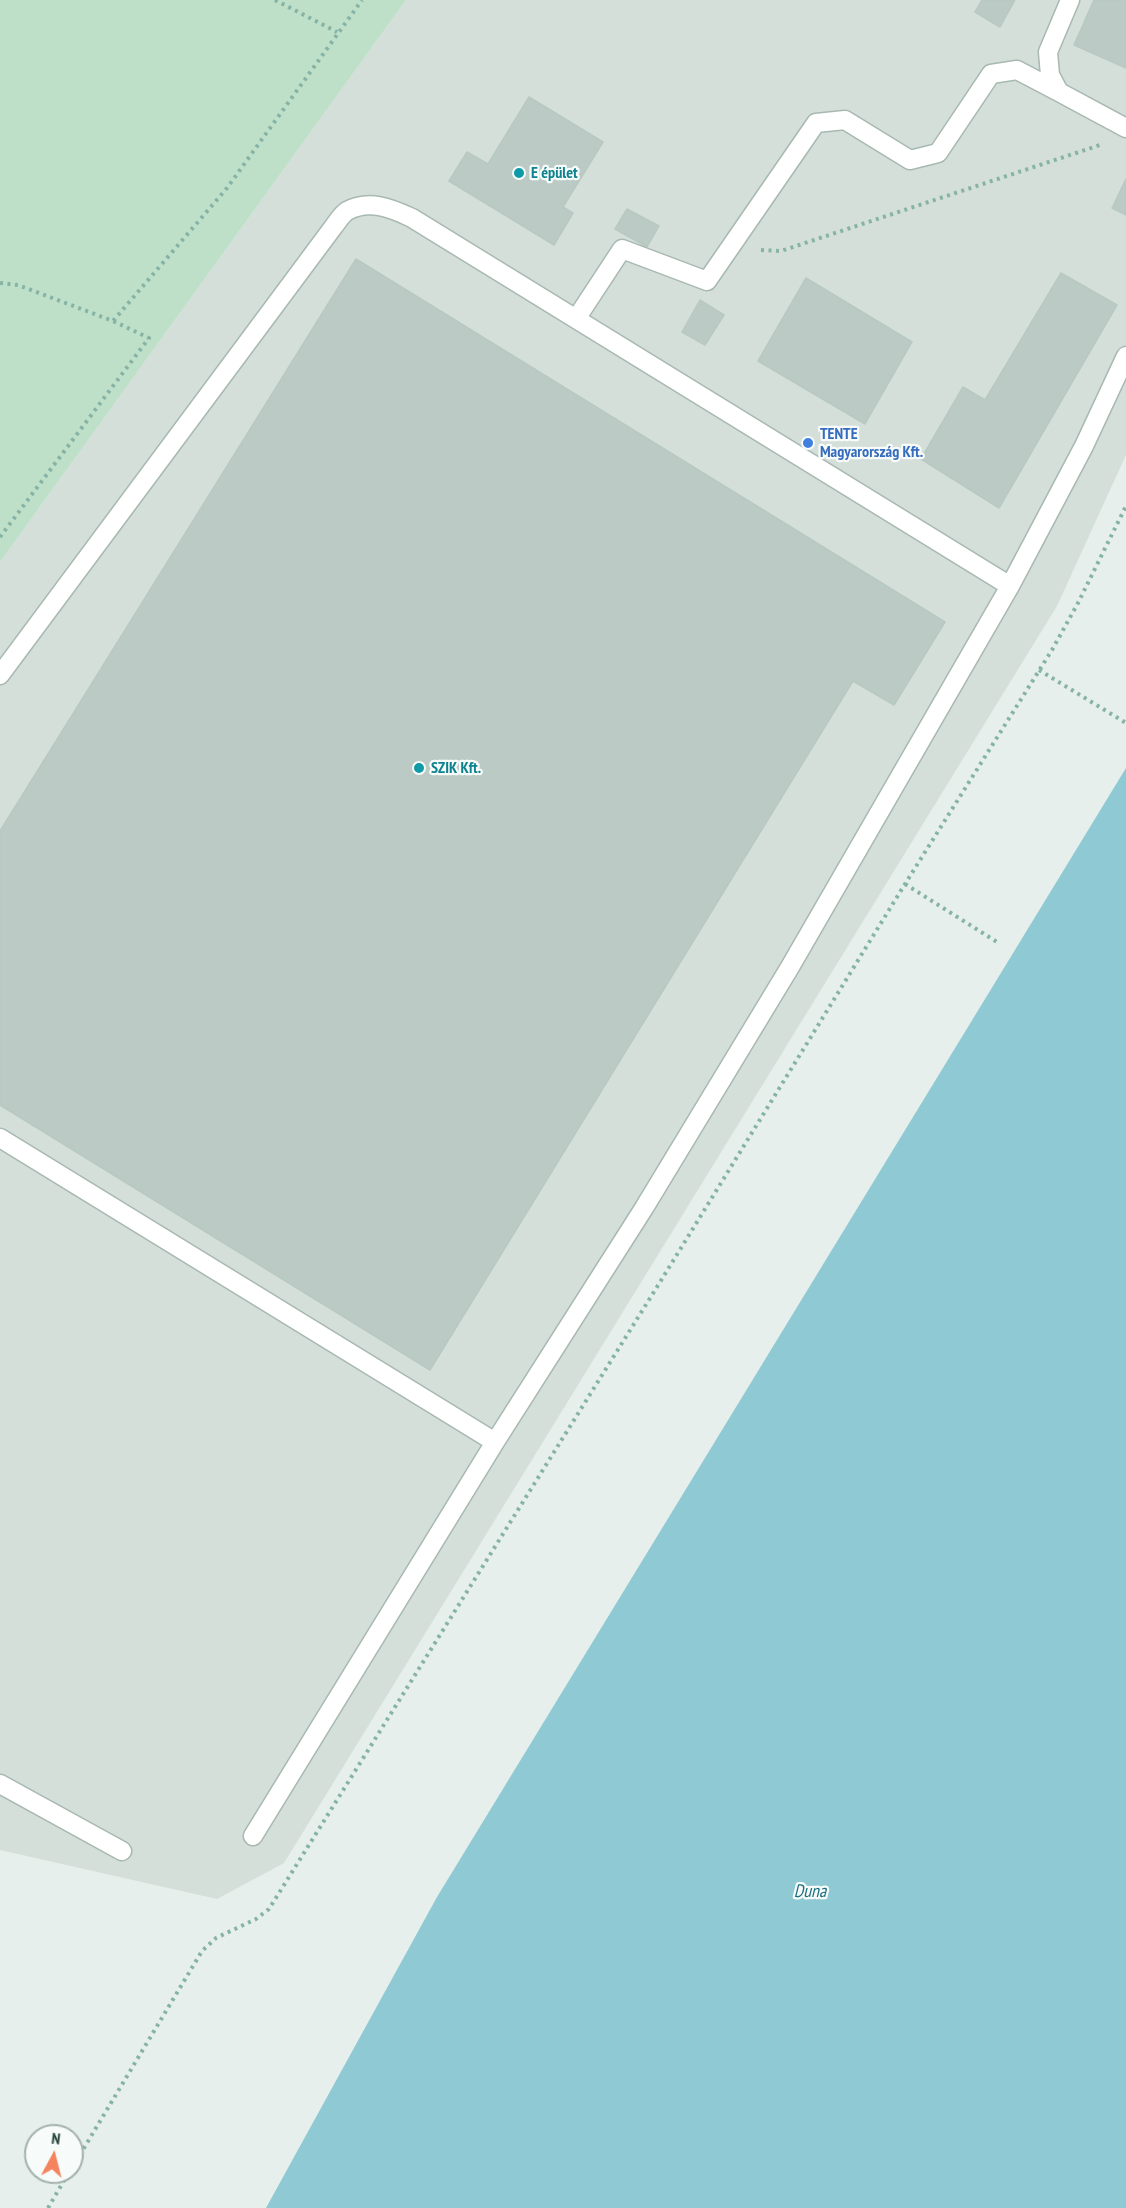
<!DOCTYPE html>
<meta charset="utf-8">
<style>
body{margin:0}
#map{position:relative;width:1126px;height:2208px;overflow:hidden;background:#e6efeb;font-family:"PT Sans Narrow",sans-serif}
canvas{display:block}
.north{position:absolute;left:24px;top:2124px;width:60px;height:60px;box-sizing:border-box;background:#f7fbf9;border:2px solid #a3b1ad;border-radius:50%;rotate:7deg;font-size:16px;font-weight:700;line-height:24px;text-align:center;color:#24423a}
.north::after{content:'';display:block;margin:auto;width:21px;height:27px;background:#f4845f;clip-path:polygon(50% 0,100% 100%,50% 72%,0 100%)}
</style>
<div id="map">
<canvas width="1126" height="2208"></canvas>
<div class="north">N</div>
</div>
<script>
const ctx = document.querySelector('canvas').getContext('2d');
ctx.lineJoin = 'round';
function fillPath(path, color) { ctx.fillStyle = color; ctx.fill(path, 'evenodd'); }
function trace(path, color, width, dash) { ctx.strokeStyle = color; ctx.lineWidth = width; ctx.lineCap = dash ? 'butt' : 'round'; ctx.setLineDash(dash || []); ctx.stroke(path); }
function drawText(font, color, halo, rows, align = 'center') {
  ctx.font = font + ' "PT Sans Narrow",sans-serif'; ctx.lineWidth = 4.5; ctx.setLineDash([]); ctx.textBaseline = 'middle'; ctx.strokeStyle = halo; ctx.fillStyle = color; for (const [text, x, y, turn = 0] of rows) {
    ctx.save(); ctx.translate(x, y); ctx.rotate((+turn || 0) * Math.PI / 180); ctx.textAlign = isNaN(turn) ? turn : align; if (halo) ctx.strokeText(text, 0, 0); ctx.fillText(text, 0, 0); ctx.restore();
  }
}
fillPath(new Path2D(`
 M406 0H1126V455L1057 606 284 1863 217 1899 0 1850V562Z`), '#d4dfda');
fillPath(new Path2D(`
 M0 0H406L0 562Z`), '#bfe0c8');
fillPath(new Path2D(`
 M1126 768V2208H266L437 1897Z`), '#8ec9d4');
const building = new Path2D(`
 M982 0H1015L1000 27 975 12Z
 M1094 0H1126V68L1074 45Z
 M529 97 603 142 563 207 573 213 554 245 449 181 467 152 488 164Z
 M1126 179V215L1112 208Z
 M627 209 659 226 647 247 615 229Z
 M356 259 945 622 894 705 853 681 430 1370 0 1105V831Z
 M1061 273 1117 305 999 508 921 459 963 387 985 400Z
 M806 278 912 342 865 424 758 361Z
 M700 300 724 315 705 345 682 332Z`);
fillPath(building, '#bbcac4');
trace(building, '#b8c9c2', 1.5);
const minor = new Path2D(`
 M1070 0 1048 52 1050 75 1059 92 1126 128
 M576 319 622 249 707 281 816 123 845 120 910 160 938 153 991 74 1017 70 1059 92
 M0 675 334 226C338 221 342 214 347 211 369 199 391 208 412 218L1010 586 1084 446 1126 356
 M0 1138 495 1442
 M0 1784 122 1851
 M253 1836 495 1442 644 1208 790 967 1010 586`);
trace(minor, '#a8b8b2', 21);
trace(new Path2D(`
 M275 0 337 32
 M761 250 781 251 1100 145
 M0 283 18 285 113 321 227 188 362 0
 M0 537 149 338 113 321
 M1039 670 1126 723
 M905 884 997 942
 M72 2168 202 1951 216 1938 256 1919 269 1909 657 1287 905 884 1052 650 1078 603 1126 506
 M48 2208 69 2172`), '#86b3a5', 4, [3, 4.5]);
trace(minor, '#fff', 18);
for (const [x, y, r, color] of [
 [519,173,6,"#0f9aa8"],
 [808,443,6,"#3f7fe0"],
 [419,768,6,"#0f9aa8"]
]) { const dot = new Path2D(); dot.arc(x, y, r, 0, 2 * Math.PI); ctx.fillStyle = color; ctx.fill(dot); trace(dot, '#f7fbf9', 2); }
drawText('bold 16px', '#0d838f', '#f7fbf9', [
 ["E épület",531,173],
 ["SZIK Kft.",431,768]
], 'left');
drawText('bold 16px', '#366cbe', '#f7fbf9', [
 ["TENTE",820,434],
 ["Magyarország Kft.",820,452]
], 'left');
drawText('italic 18px', '#1c6f80', '#f7fbf9', [
 ["Duna",810,1892]
]);
</script>
